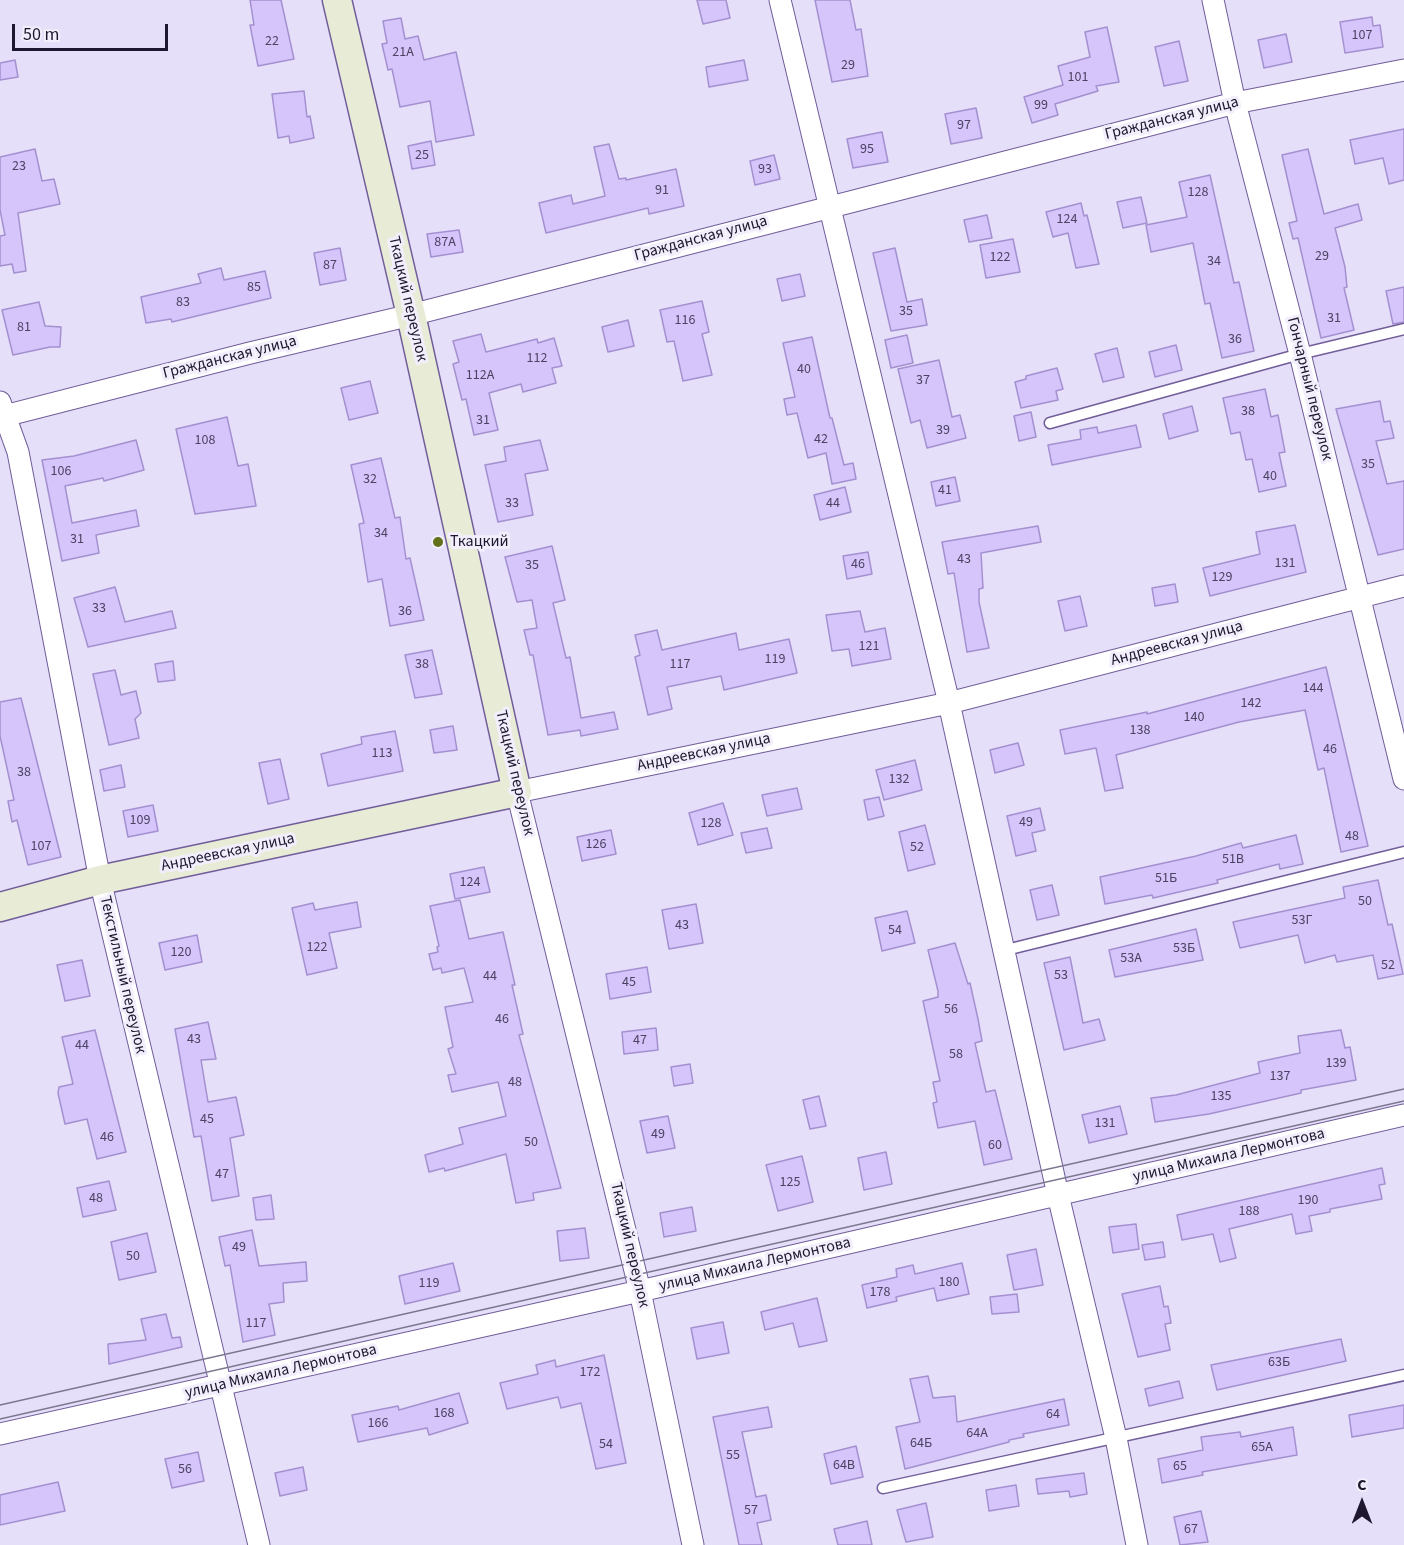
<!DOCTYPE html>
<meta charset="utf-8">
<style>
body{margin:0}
#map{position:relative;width:1404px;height:1545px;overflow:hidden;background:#e6dffa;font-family:"Source Sans 3",sans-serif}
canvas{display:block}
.north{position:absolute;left:1332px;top:1473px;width:60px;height:60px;-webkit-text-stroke:4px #f2eefc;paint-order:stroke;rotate:0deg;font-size:16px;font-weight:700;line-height:24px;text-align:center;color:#1f172f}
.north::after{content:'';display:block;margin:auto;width:21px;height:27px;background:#1f172f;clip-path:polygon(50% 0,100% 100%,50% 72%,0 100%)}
.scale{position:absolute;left:12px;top:24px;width:156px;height:27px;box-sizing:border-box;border:3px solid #1f172f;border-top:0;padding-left:8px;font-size:18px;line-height:21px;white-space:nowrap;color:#1f172f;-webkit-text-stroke:4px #f2eefc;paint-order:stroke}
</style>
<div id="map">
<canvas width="1404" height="1545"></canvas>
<div class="north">С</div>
<div class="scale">50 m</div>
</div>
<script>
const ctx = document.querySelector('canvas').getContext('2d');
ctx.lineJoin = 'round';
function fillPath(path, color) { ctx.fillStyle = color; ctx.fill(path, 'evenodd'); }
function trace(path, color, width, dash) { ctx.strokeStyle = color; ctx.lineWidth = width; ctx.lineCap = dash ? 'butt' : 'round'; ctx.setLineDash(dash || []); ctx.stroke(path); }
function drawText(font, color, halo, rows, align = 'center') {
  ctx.font = font + ' "Source Sans 3",sans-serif'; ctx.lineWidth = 6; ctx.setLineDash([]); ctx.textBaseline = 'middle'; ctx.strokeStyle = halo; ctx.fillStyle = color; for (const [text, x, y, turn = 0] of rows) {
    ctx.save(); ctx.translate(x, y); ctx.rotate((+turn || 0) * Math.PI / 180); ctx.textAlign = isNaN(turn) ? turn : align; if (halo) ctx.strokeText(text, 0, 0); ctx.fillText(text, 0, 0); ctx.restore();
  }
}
const building = new Path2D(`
 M250 0H281L294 59 258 66 250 25H254Z
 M697 0H726L730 18 703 24Z
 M815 0H850L856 30 861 29 868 76 832 82Z
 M1372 17 1373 26 1380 25 1383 47 1345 53 1340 22Z
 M401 18 405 39 418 36 424 60 456 52 474 135 436 142 430 101 400 107 392 69 388 70 382 44 387 43 383 21Z
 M1107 27 1119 82 1096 86 1098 91 1055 104 1058 115 1032 123 1024 97 1063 85 1058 66 1090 57 1085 32Z
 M1286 34 1292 62 1264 68 1258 40Z
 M1179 41 1188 81 1164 86 1155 47Z
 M15 60 18 77 0 80V63Z
 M744 60 748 80 709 87 706 67Z
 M304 91 307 117 310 116 314 138 290 143 289 136 278 138 272 94Z
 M976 108 982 138 951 144 945 114Z
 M1404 129V180L1389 184 1383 158 1355 164 1350 140Z
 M882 132 888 162 853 168 847 139Z
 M431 141 435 165 412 169 408 146Z
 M609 144 619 179 626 178V180L676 169 684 206 649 214 648 208 546 233 539 203 571 195 573 204 605 196 594 147Z
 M35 149 42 181 54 179 60 204 18 213 26 271 14 273 12 264 0 266V236L5 235 0 210V157Z
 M1308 149 1324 214 1358 204 1362 220 1335 228 1345 267 1347 287 1344 288 1354 330 1321 338 1298 238 1293 239 1289 223 1297 221 1282 155Z
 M774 155 780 179 755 185 750 161Z
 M1210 175 1234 283 1239 282 1254 351 1222 358 1210 303 1205 304 1193 243 1151 252 1146 225 1187 217 1179 182Z
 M1141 197 1147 223 1123 228 1117 202Z
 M1081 203 1084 216 1087 215 1099 264 1076 268 1068 233 1053 237 1046 212Z
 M987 215 992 238 969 242 964 220Z
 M459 230 463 252 431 257 427 234Z
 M1013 239 1020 272 986 278 980 245Z
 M340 248 346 280 320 285 314 253Z
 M895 248 907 302 922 299 927 325 891 331 873 253Z
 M221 268 224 280 265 271 271 298 172 322 171 319 146 323 141 297 201 283 198 274Z
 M800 274 805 296 782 301 777 279Z
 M1404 287V322L1393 324 1386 291Z
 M702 301 709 332 702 334 712 375 683 381 674 341 667 342 660 310Z
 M39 302 45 326 61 327 60 347H50L13 355 2 310Z
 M628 320 634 346 608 352 602 327Z
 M481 334 486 352 537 339 538 343 554 338 562 366 552 368 556 383 523 392 521 384 489 393 498 430 474 435 466 399 462 400 453 364 459 362 453 341Z
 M907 335 913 363 891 368 885 340Z
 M812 337 830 418H832L844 465 853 463 856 479 832 484 826 453 808 458 797 413 787 415 784 399 795 397 783 343Z
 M1176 345 1182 370 1155 377 1149 352Z
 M1117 348 1124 377 1103 382 1095 354Z
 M939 360 952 417 960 415 966 438 927 448 920 420 911 423 898 369Z
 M1057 368 1063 389 1056 391 1058 400 1021 408 1015 382 1026 379V376Z
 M370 381 378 413 349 420 341 388Z
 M1265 389 1271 417 1278 415 1285 452 1279 453 1286 486 1259 492 1252 459 1246 460 1240 432 1231 434 1223 398Z
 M1380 401 1384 422 1390 421 1394 438 1376 441 1387 484 1404 481V549L1378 555 1336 409Z
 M1192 406 1198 431 1169 439 1163 414Z
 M1031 412 1036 437 1019 441 1014 416Z
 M227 417 238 466 248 464 256 506 195 514 176 429Z
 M1136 425 1141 447 1052 465 1048 445 1081 439 1080 430 1097 427 1098 433Z
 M136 440 144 470 104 481 103 478 65 486 72 523 136 510 139 526 96 535 99 553 62 561 42 460 74 456Z
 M540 440 548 470 525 474 533 515 498 522 485 465 506 461 504 447Z
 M381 458 395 518 400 517 406 559 410 558 424 620 390 626 382 579 368 582 359 524 364 523 351 465Z
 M955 477 960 501 936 506 931 482Z
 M845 487 851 512 820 520 814 495Z
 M1295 525 1306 572 1210 596 1203 568 1260 554 1256 532Z
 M1038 526 1041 542 981 553 983 588 979 589V602L989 648 967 652 954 573 948 574 942 542Z
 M552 546 565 600 553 603 566 658 570 657 581 718 614 712 618 729 581 736 580 730 548 735 533 655H530L524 630 537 628 532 600 517 602 505 557Z
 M868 552 872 574 847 579 843 556Z
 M1175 584 1178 602 1155 606 1152 588Z
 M115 587 125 622 172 611 176 628 88 647 74 598Z
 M1080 596 1087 626 1065 631 1058 601Z
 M860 611 865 632 885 628 891 659 852 666 849 649 832 651 826 615Z
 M657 630 662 650 736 633 739 650 789 639 797 673 724 690 721 676 667 687 672 709 648 715 635 657 640 655 635 635Z
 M432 650 442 694 415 698 405 655Z
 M173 661 175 680 158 682 155 664Z
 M1326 667 1368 846 1341 852 1324 768 1318 770 1305 710 1239 722 1116 755 1123 788 1105 791 1096 748 1065 754 1060 730 1147 712V714Z
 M115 670 121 695 136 691 141 713 135 719 139 738 109 745 93 674Z
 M21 698 61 857 28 865 17 820 12 822 8 801 14 800 0 736V702Z
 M453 726 457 750 434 753 430 730Z
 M395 731 403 771 328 786 321 754 362 744 361 737Z
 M1018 743 1024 765 995 773 990 750Z
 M280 759 289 799 268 804 259 763Z
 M915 760 922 790 884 800 876 770Z
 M121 765 125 787 104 791 100 770Z
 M797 788 802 809 767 816 762 795Z
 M879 797 884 816 868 820 864 800Z
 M723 803 733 835 698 845 689 813Z
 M153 805 158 831 128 837 123 811Z
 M1040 808 1045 830 1032 833 1036 851 1016 856 1007 816Z
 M925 825 935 864 908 871 899 832Z
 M767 828 772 848 746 853 741 833Z
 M611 830 616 854 582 861 577 837Z
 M1296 835 1303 864 1280 869 1279 864 1217 880 1218 883 1153 898 1152 895 1105 904 1100 877 1196 856 1241 843 1243 848Z
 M484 867 490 892 455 899 450 874Z
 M1378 880 1388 925 1392 924 1403 974 1378 979 1373 955 1337 962 1335 955 1305 963 1298 935 1240 948 1233 922 1345 898 1343 887Z
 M1052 885 1059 915 1037 920 1030 890Z
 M460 900 469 939 503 932 515 985H512L523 1034 519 1035 561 1188 533 1193 534 1200 516 1203 506 1154 445 1171 444 1168 429 1172 425 1155 463 1144 459 1128 506 1116 498 1082 452 1092 448 1075 456 1074 448 1049 453 1047 445 1007 473 1002 464 968 442 973 441 968 433 970 429 954 438 952 437 947 439 946 430 906Z
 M357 902 361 927 329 933 337 968 307 975 292 908 313 903 315 910Z
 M696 904 703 943 669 949 662 910Z
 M907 911 915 943 882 951 875 918Z
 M1196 929 1203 960 1115 977 1109 950Z
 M197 935 202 962 165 970 159 943Z
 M955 943 968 984 970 983 978 1019 982 1041 975 1043 986 1092 995 1090 1012 1159 984 1165 975 1121 938 1128 933 1103 937 1102 933 1082 940 1081 923 1001 938 997V991L928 950Z
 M1070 957 1083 1023 1099 1019 1105 1040 1064 1050 1044 963Z
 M82 960 90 996 65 1001 57 965Z
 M647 967 651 992 610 999 606 974Z
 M208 1022 216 1059 201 1060 208 1102 236 1097 244 1135 230 1138 239 1196 212 1201 201 1136 194 1137 175 1029Z
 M656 1028 658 1050 624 1054 622 1032Z
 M95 1030 126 1152 97 1159 87 1119 65 1124 58 1093 59 1087 73 1084 62 1037Z
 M1341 1030 1345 1048 1350 1047 1356 1080 1301 1090V1093L1209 1114 1155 1122 1151 1098 1176 1095 1260 1073 1258 1062 1300 1053 1298 1036Z
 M690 1064 693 1083 674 1086 671 1067Z
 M819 1096 826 1126 810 1129 803 1100Z
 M1120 1106 1127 1134 1089 1143 1082 1115Z
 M668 1116 675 1148 647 1153 640 1121Z
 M886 1152 892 1184 864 1190 858 1158Z
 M802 1156 813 1202 778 1211 766 1165Z
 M1382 1168 1385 1184 1379 1185 1382 1199 1330 1209V1212L1309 1216 1312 1231 1296 1234 1292 1214 1229 1229 1236 1258 1220 1262 1213 1234 1182 1240 1177 1215Z
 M109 1181 116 1210 83 1217 77 1188Z
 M271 1195 274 1219 256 1220 253 1198Z
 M692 1207 696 1231 664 1237 660 1213Z
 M1136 1224 1139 1249 1113 1253 1109 1227Z
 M585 1228 589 1258 560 1261 557 1231Z
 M252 1230 259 1266 306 1262 307 1281 283 1283 284 1302 269 1304 275 1335 243 1342 230 1265 225 1266 219 1237Z
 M147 1233 156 1272 119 1280 111 1242Z
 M1163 1242 1165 1257 1145 1260 1142 1245Z
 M1036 1249 1043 1285 1014 1290 1007 1255Z
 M453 1263 460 1291 405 1304 399 1276Z
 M962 1263 969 1294 937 1301 934 1288 896 1297 897 1301 867 1308 862 1285 897 1277 896 1269 913 1265 915 1274Z
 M1160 1286 1164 1307 1168 1306 1171 1323 1165 1324 1170 1350 1138 1357 1122 1294Z
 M1017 1294 1019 1312 992 1314 990 1297Z
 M817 1298 827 1341 799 1347 793 1323 765 1330 761 1312Z
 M166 1314 172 1338 180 1337 182 1347 109 1364 108 1344 146 1340 141 1319Z
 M723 1322 729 1353 697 1359 691 1328Z
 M1341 1339 1346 1361 1217 1390 1211 1365Z
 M604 1355 626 1463 596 1469 581 1403 561 1408 558 1397 507 1409 500 1383 538 1374 536 1365 555 1360 556 1367Z
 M928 1376 933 1398 955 1396 957 1422 1064 1399 1069 1425 1023 1434 1024 1437 1009 1440V1442L905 1469 896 1427 920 1422 910 1379Z
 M1179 1381 1183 1398 1149 1406 1145 1389Z
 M459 1393 468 1423 429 1435 427 1428 358 1442 352 1415 398 1406 399 1410Z
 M1404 1405V1428L1352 1437 1349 1415Z
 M768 1407 772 1427 742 1432 756 1497 766 1495 771 1520 757 1523 762 1545H739L713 1417Z
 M1293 1427 1297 1455 1202 1472 1203 1475 1162 1483 1158 1459 1203 1450 1201 1437 1240 1432 1241 1437Z
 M856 1446 863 1477 831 1484 824 1454Z
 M198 1452 204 1481 172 1488 165 1459Z
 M303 1467 307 1490 280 1496 275 1473Z
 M1084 1473 1087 1494 1070 1497 1069 1491 1038 1494 1036 1479Z
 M58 1482 65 1511 0 1525V1495Z
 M1016 1485 1019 1506 989 1511 986 1490Z
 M926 1503 933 1537 906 1542 897 1510Z
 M1201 1511 1208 1542 1180 1545 1174 1517Z
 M867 1521 872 1545H838L834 1529Z`);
fillPath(building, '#d5c5fa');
trace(building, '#a490d0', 1.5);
const lane = new Path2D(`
 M1050 423 1300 354 1404 329
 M1006 950 1404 852
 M883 1488 1404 1375`);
const street = new Path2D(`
 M780 0 949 703 1058 1195 1116 1438 1137 1545
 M1213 0 1235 103 1300 354 1404 779
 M0 402 18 452 100 880 259 1545
 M0 417 250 353 411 315 1235 103 1404 70
 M0 1434 640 1291 1404 1115
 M693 1545 640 1291 517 792 949 703 1404 586`);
const secondary = new Path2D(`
 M0 907 100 880 517 792 411 315 337 0`);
trace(lane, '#715d99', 13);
trace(street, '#715d99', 23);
trace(secondary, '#715d99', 31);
trace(lane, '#fff', 10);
trace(street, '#fff', 21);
trace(secondary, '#e8ecd7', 28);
trace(new Path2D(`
 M0 1405 1404 1089
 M0 1419 1404 1101`), '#7d768f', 1.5);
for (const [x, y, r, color] of [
 [438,542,6,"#63711c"]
]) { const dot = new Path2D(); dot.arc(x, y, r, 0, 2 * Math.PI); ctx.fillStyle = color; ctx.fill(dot); trace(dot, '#f2eefc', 2); }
drawText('14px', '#4c4262', null, [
 ["107",1362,36],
 ["22",272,42],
 ["21А",403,53],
 ["29",848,66],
 ["101",1078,78],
 ["99",1041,106],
 ["97",964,126],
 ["95",867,150],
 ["25",422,156],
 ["23",19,167],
 ["93",765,170],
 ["91",662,191],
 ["128",1198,193],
 ["124",1067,220],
 ["87А",445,243],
 ["29",1322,257],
 ["122",1000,258],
 ["34",1214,262],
 ["87",330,266],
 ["85",254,288],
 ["83",183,303],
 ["35",906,312],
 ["31",1334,319],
 ["116",685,321],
 ["81",24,328],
 ["36",1235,340],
 ["112",537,359],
 ["40",804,370],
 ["112А",480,376],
 ["37",923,381],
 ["38",1248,412],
 ["31",483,421],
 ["39",943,431],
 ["42",821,440],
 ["108",205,441],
 ["35",1368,465],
 ["106",61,472],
 ["40",1270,477],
 ["32",370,480],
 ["41",945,491],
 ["33",512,504],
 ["44",833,504],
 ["34",381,534],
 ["31",77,540],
 ["43",964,560],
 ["131",1285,564],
 ["46",858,565],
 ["35",532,566],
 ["129",1222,578],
 ["33",99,609],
 ["36",405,612],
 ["121",869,647],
 ["119",775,660],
 ["38",422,665],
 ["117",680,665],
 ["144",1313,689],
 ["142",1251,704],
 ["140",1194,718],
 ["138",1140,731],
 ["46",1330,750],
 ["113",382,754],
 ["38",24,773],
 ["132",899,780],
 ["109",140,821],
 ["49",1026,823],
 ["128",711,824],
 ["48",1352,837],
 ["126",596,845],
 ["107",41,847],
 ["52",917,848],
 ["51В",1233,860],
 ["51Б",1166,879],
 ["124",470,883],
 ["50",1365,902],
 ["53Г",1302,921],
 ["43",682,926],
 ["54",895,931],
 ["122",317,948],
 ["53Б",1184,949],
 ["120",181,953],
 ["53А",1131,959],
 ["52",1388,966],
 ["53",1061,976],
 ["44",490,977],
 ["45",629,983],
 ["56",951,1010],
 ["46",502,1020],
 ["43",194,1040],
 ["47",640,1041],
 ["44",82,1046],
 ["58",956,1055],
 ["139",1336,1064],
 ["137",1280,1077],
 ["48",515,1083],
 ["135",1221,1097],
 ["45",207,1120],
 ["131",1105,1124],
 ["49",658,1135],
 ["46",107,1138],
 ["50",531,1143],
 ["60",995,1146],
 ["47",222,1175],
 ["125",790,1183],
 ["48",96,1199],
 ["190",1308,1201],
 ["188",1249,1212],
 ["49",239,1248],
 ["50",133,1257],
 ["180",949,1283],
 ["119",429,1284],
 ["178",880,1293],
 ["117",256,1324],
 ["63Б",1279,1363],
 ["172",590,1373],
 ["168",444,1414],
 ["64",1053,1415],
 ["166",378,1424],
 ["64А",977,1434],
 ["64Б",921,1444],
 ["54",606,1445],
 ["65А",1262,1448],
 ["55",733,1456],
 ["64В",844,1466],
 ["65",1180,1467],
 ["56",185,1470],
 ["57",751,1511],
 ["67",1191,1530]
]);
drawText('16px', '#1f172f', '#f2eefc', [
 ["Гражданская улица",1172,119,-14],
 ["Гражданская улица",701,239,-15],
 ["Ткацкий переулок",407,299,77],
 ["Гражданская улица",230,358,-14],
 ["Гончарный переулок",1309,389,76],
 ["Андреевская улица",1177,644,-15],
 ["Андреевская улица",704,753,-12],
 ["Ткацкий переулок",514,773,77],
 ["Андреевская улица",228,853,-12],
 ["Текстильный переулок",122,975,77],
 ["улица Михаила Лермонтова",1229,1156,-13],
 ["Ткацкий переулок",629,1245,77],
 ["улица Михаила Лермонтова",755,1265,-13],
 ["улица Михаила Лермонтова",281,1372,-13]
]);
drawText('16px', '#1f172f', '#f2eefc', [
 ["Ткацкий",450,542]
], 'left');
</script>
